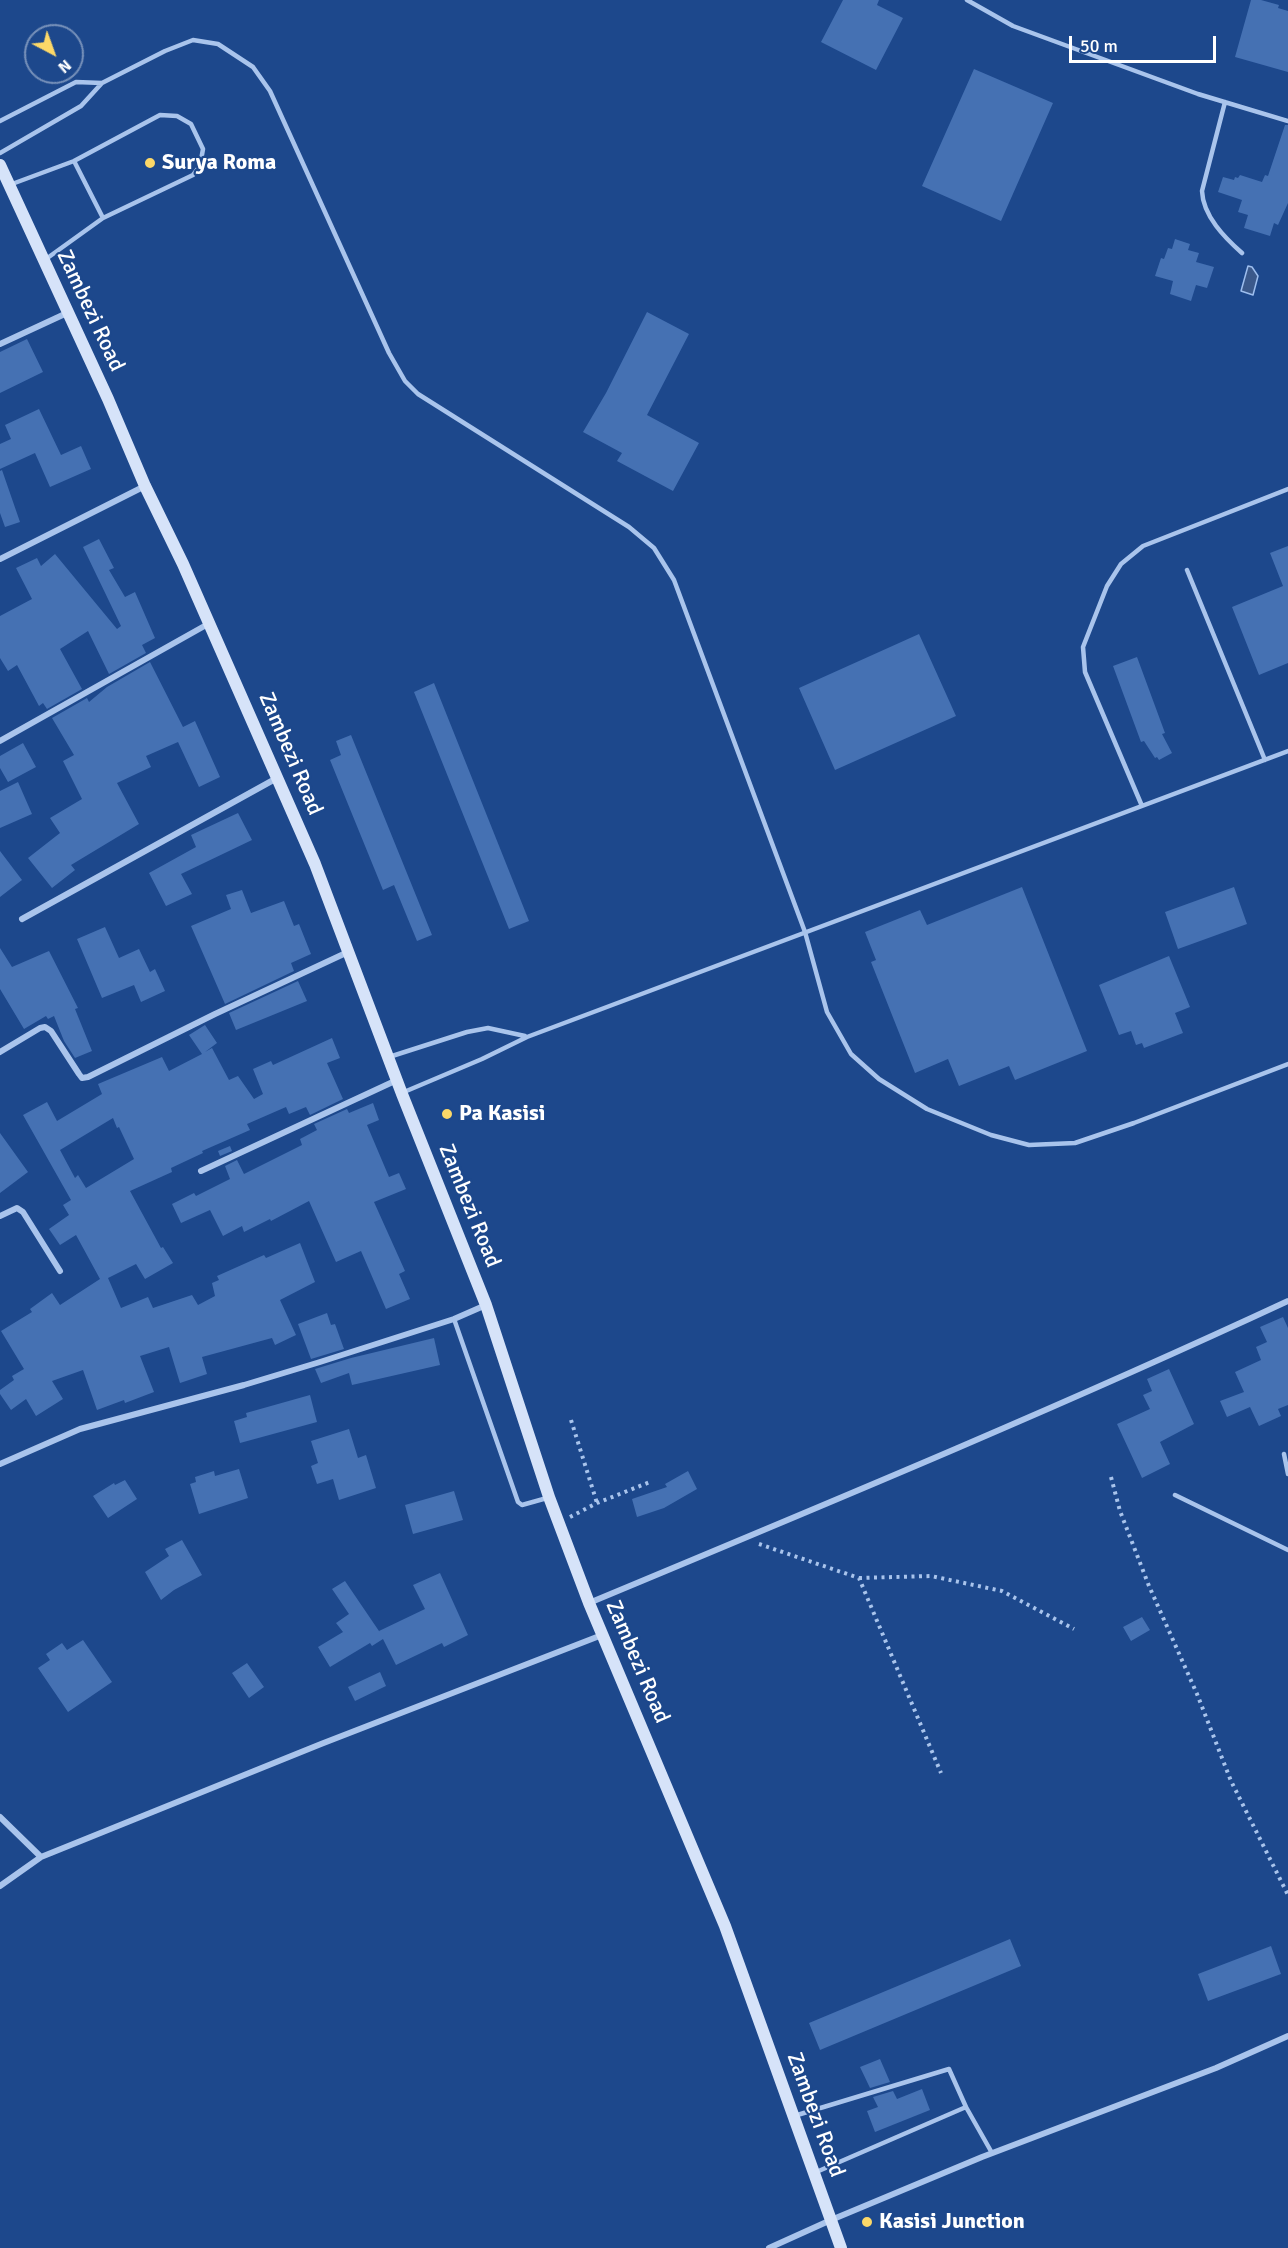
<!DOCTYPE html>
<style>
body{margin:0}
#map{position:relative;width:1288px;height:2248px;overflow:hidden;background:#1d488c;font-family:Signika,sans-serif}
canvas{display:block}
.north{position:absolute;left:24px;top:24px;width:60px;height:60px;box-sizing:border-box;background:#1d488c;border:2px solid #7791ba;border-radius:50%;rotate:139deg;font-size:16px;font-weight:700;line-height:24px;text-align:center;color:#fff}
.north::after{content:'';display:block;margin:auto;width:21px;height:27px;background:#fcd868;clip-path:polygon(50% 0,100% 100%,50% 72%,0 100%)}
.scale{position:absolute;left:1069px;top:36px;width:147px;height:27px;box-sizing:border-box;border:3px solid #fff;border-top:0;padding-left:8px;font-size:18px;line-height:21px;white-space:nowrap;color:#fff;-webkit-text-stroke:4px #1d488c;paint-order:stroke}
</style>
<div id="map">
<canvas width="1288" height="2248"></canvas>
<div class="north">N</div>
<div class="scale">50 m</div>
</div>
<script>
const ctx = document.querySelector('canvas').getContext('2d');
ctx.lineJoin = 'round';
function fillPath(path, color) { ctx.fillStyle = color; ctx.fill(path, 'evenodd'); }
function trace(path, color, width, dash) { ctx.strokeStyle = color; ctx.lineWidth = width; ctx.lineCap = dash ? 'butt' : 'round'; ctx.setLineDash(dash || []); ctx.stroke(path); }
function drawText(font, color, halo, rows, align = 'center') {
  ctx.font = font + ' Signika,sans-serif'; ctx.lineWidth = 4.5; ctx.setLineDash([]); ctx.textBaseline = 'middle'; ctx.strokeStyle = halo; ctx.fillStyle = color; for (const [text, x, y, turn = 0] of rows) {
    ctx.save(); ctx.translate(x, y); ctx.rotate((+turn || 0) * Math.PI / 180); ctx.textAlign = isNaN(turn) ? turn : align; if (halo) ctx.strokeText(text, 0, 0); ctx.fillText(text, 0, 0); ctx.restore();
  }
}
const water = new Path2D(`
 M1248 266 1252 267 1258 276 1253 295 1241 291Z`);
fillPath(water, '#3b598b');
trace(water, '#9dbeee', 1.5);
fillPath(new Path2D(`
 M843 0H879L877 5 903 18 876 70 821 42Z
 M1251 0H1261L1279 5 1278 8 1288 11V72L1235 57Z
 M974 69 1053 103 1001 221 922 186Z
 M1285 125H1288V203L1278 225 1274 223 1270 236 1244 228 1248 215 1238 212 1242 200 1218 192 1223 177 1234 180 1235 177 1238 178 1240 175 1262 182 1265 175 1268 176Z
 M1175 239 1190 244 1188 250 1199 253 1196 262 1214 267 1207 288 1196 285 1191 301 1170 294 1173 281 1155 276 1161 258 1164 259 1168 248 1172 249Z
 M647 312 689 334 647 415 699 443 673 491 617 461 622 453 583 432 606 393Z
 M27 339 43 372 0 393V352Z
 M39 409 61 455 81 446 91 469 50 487 35 453 0 469V444L11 439 5 425Z
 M2 470 20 522 5 527 0 513V471Z
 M99 539 114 568 109 570 125 597 135 592 155 638 142 645 146 653 109 674 88 631 60 649 82 689 47 709 43 703 39 706 17 665 8 671 0 658V616L32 599 16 568 37 558 41 566 55 554 117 629 121 626 83 547Z
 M1288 546V663L1259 675 1232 607 1283 586 1270 553Z
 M919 634 956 716 835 770 799 688Z
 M1137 657 1165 733 1162 734 1172 753 1159 760 1157 757 1155 758 1144 741 1141 742 1113 666Z
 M150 662 183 727 195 721 220 777 199 787 178 742 146 756 151 767 117 783 139 824 71 865 75 870 52 888 28 858 60 833 50 818 82 799 63 761 74 755 52 718 87 698 89 702 107 687Z
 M434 683 529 921 509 929 414 692Z
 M351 735 432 935 417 941 394 885 383 890 330 760 341 755 336 741Z
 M23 743 36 767 8 782 0 768V756Z
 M18 782 32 814 0 828V791Z
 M238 813 252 840 181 874 192 894 166 906 149 873 196 847 191 835Z
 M0 851 22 880 0 897Z
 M1022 887 1087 1051 1015 1080 1009 1066 959 1086 948 1059 915 1073 871 962 876 960 865 932 920 910 927 925Z
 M1234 887 1247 924 1178 949 1165 912Z
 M242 890 251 913 284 901 294 926 299 924 311 954 291 963 294 971 225 1004 191 926 231 909 226 895Z
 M105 927 119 958 139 949 150 972 155 969 165 991 141 1002 134 985 102 998 77 939Z
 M0 948 12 967 49 951 78 1008 75 1009 92 1051 75 1058 64 1041 54 1016 48 1019 46 1016 24 1029 0 989Z
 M1169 956 1190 1007 1175 1013 1183 1033 1144 1048 1142 1043 1136 1045 1131 1031 1119 1035 1099 985Z
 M298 981 307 1001 236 1030 229 1013Z
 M205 1025 217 1043 205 1052 212 1048 229 1080 238 1076 254 1099 263 1094 253 1069 271 1061 273 1065 332 1038 340 1058 327 1063 343 1099 310 1115 306 1107 289 1114 286 1107 247 1124 250 1130 202 1151 203 1153 171 1168 172 1172 130 1191 161 1248 163 1247 173 1263 145 1279 136 1264 108 1278 121 1308 148 1297 153 1308 192 1295 198 1305 215 1296 212 1283 219 1280 217 1276 264 1255 266 1258 300 1243 315 1282 280 1300 296 1335 275 1345 272 1338 202 1357 207 1374 180 1383 169 1347 140 1356 154 1392 125 1403 124 1400 97 1410 83 1370 52 1381 63 1399 36 1416 26 1399 11 1410 0 1394V1390L14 1380 12 1376 24 1369 1 1331 32 1312 30 1309 52 1293 60 1305 100 1279 76 1235 60 1245 49 1229 69 1215 63 1205 71 1200 23 1115 47 1102 57 1121 102 1094 98 1084 162 1057 169 1071 202 1054 189 1035ZM113 1118 117 1128 119 1127 134 1159 86 1188 78 1175 75 1178 60 1150Z
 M373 1103 379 1120 367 1125 389 1177 399 1173 406 1189 374 1202 405 1271 399 1274 410 1299 386 1309 361 1251 336 1262 309 1201 271 1221 270 1219 244 1232 242 1226 223 1236 210 1210 181 1223 172 1204 194 1193 196 1196 230 1179 225 1166 237 1160 244 1174 302 1145 300 1139 317 1130 314 1124 347 1109 349 1113Z
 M0 1133 28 1172 0 1193Z
 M230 1146 232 1151 220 1156 218 1151Z
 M327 1313 331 1325 335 1324 344 1349 311 1359 298 1324Z
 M1283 1317 1288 1328V1405L1278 1409 1281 1416 1259 1426 1250 1407 1227 1417 1220 1401 1244 1392 1235 1372 1261 1360 1256 1347 1267 1342 1260 1327Z
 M434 1338 440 1365 352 1385 349 1373 321 1383 315 1369 351 1358Z
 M1169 1369 1194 1424 1160 1442 1170 1464 1142 1478 1117 1424 1150 1409 1143 1395 1152 1391 1147 1379Z
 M310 1395 317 1422 240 1443 234 1421 247 1417 246 1413Z
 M349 1429 358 1458 366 1455 376 1488 339 1500 333 1479 317 1484 311 1466 318 1463 311 1441Z
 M239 1469 248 1498 199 1514 190 1484 196 1482 195 1477 214 1471 215 1476Z
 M688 1471 697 1489 664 1508 637 1517 632 1499 667 1487 665 1484Z
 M125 1480 137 1499 108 1518 93 1496 114 1483 115 1485Z
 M454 1491 463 1520 413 1534 405 1505Z
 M182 1540 202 1575 174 1590 161 1600 145 1572 169 1556 165 1549Z
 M440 1573 468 1635 444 1647 442 1643 396 1665 383 1639 372 1646 370 1643 330 1667 318 1647 343 1632 336 1623 349 1614 332 1589 345 1581 381 1634 379 1631 425 1609 413 1585Z
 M1142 1617 1150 1630 1131 1641 1123 1627Z
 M83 1640 112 1682 68 1712 38 1668 50 1660 46 1654 62 1643 67 1650Z
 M247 1663 264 1687 249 1698 232 1673Z
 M380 1672 386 1686 355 1701 348 1687Z
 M1010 1939 1021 1966 820 2050 809 2023Z
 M1271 1946 1281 1974 1208 2001 1198 1974Z
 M880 2059 890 2082 870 2088 860 2067Z
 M922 2089 930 2110 875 2132 867 2111 878 2107 873 2097 893 2091 897 2099Z`), '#4571b3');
trace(new Path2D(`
 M571 1420 597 1503
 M1111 1477 1120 1511 1149 1586 1197 1694 1231 1781 1288 1895
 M570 1517 597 1503 650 1482
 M759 1544 859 1578 941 1773
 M859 1578 931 1576 1002 1591 1074 1629`), '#a9c4ec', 4, [3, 4.5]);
trace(new Path2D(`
 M967 0 1013 26 1198 94 1288 121
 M1225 102 1202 191C1203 216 1225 238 1242 253
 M0 121 76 82 102 83
 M0 153 81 106 102 83 165 51 193 40 218 44 253 67 270 91 389 353 405 381 418 394 629 527 654 548 674 580 805 932 827 1012 851 1054 879 1079 927 1109 991 1135 1029 1145 1075 1143 1134 1123 1288 1064
 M74 161 103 218
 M12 184 74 161 160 115 177 116 191 124 203 149 200 166 193 175 103 218 46 259
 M1187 570 1265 760
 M1142 806 1085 672 1083 647 1107 586 1121 564 1143 546 1288 489
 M389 1057 467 1032 488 1028 525 1036
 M404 1092 482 1059 527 1037 1288 751
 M454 1319 518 1502 522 1505 547 1498
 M1284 1454 1288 1474
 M1175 1495 1288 1550
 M966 2107 992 2153
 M794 2116 949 2069 966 2107 814 2173`), '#a9c4ec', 4.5);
trace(new Path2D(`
 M0 344 67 313
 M0 559 145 486
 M0 741 208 624
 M22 919 277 778
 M0 1052 40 1028 45 1027 51 1031 79 1074 82 1078 88 1077 215 1014 348 952
 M201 1171 397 1080
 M0 1216 17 1208 23 1212 60 1271
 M0 1464 80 1429 244 1385 320 1362 454 1319 486 1305
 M589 1603C824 1505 1058 1408 1288 1301
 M0 1817 41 1857
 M0 1886 41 1857 321 1744 602 1635
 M769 2248 831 2220 982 2157 1216 2068 1288 2036`), '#a9c4ec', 6);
trace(new Path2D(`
 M0 165 108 399 145 486 183 564 315 864 402 1094 486 1305 549 1497 589 1603 725 1926 841 2248`), '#d6e3f9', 12);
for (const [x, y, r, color] of [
 [150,163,6,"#fcd868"],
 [447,1114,6,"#fcd868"],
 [867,2222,6,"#fcd868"]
]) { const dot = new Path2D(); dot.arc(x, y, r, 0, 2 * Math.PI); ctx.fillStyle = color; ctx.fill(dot); trace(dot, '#1d488c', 2); }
drawText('bold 22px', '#fff', '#1d488c', [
 ["Surya Roma",162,163],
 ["Pa Kasisi",459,1114],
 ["Kasisi Junction",879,2222]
], 'left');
drawText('22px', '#fff', '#1d488c', [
 ["Zambezi Road",90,311,65],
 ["Zambezi Road",290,754,67],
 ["Zambezi Road",469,1206,68],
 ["Zambezi Road",637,1662,67],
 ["Zambezi Road",815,2115,70]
]);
</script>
